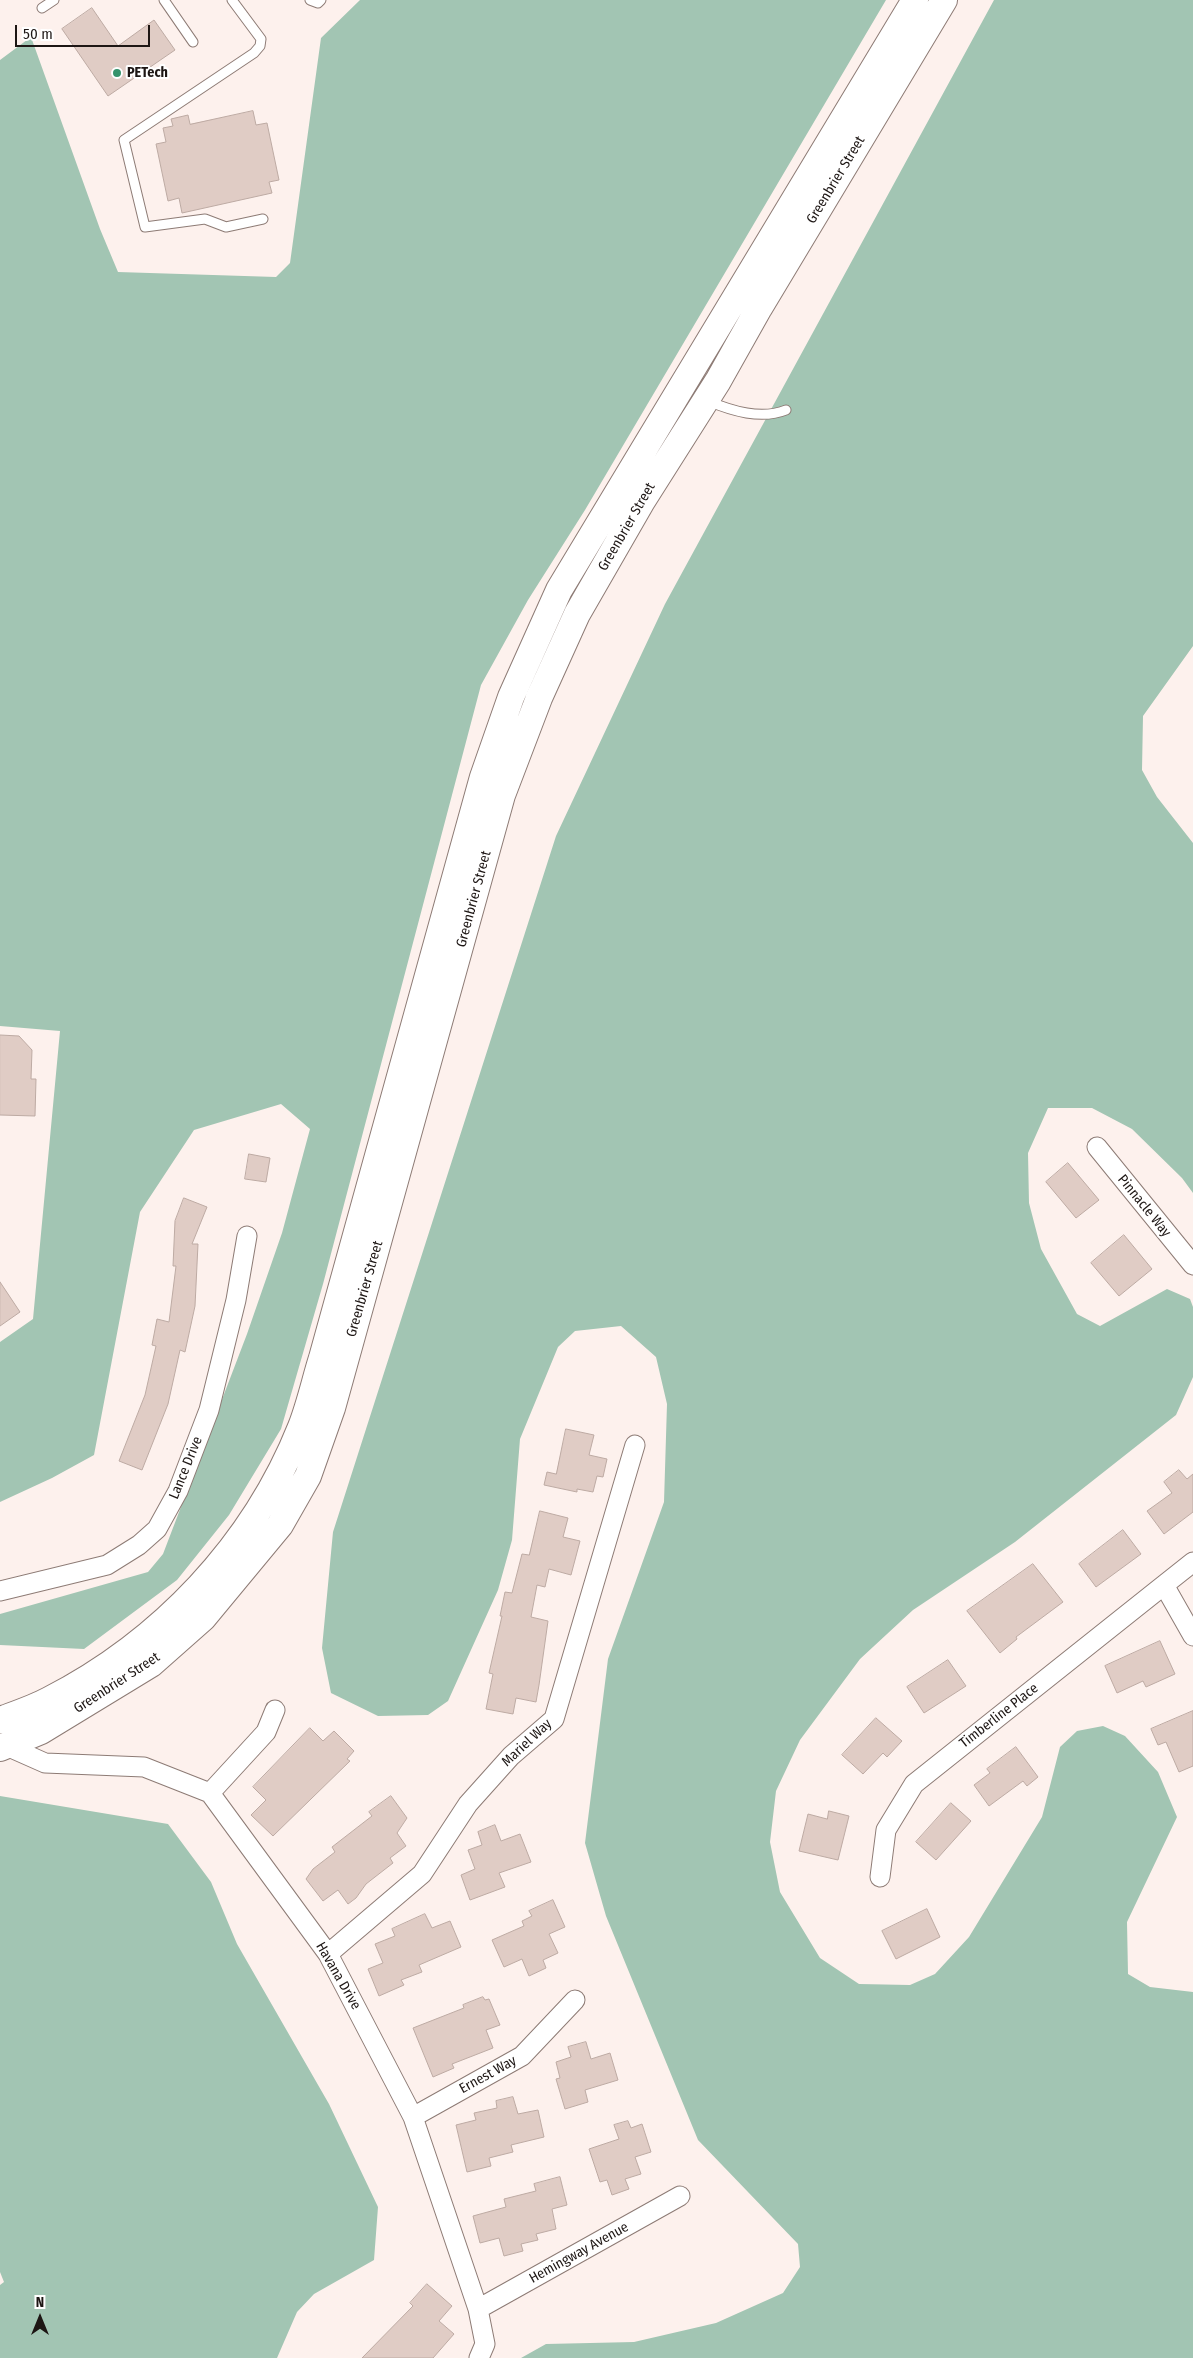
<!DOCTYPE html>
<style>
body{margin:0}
#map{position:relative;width:1193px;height:2358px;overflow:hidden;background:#fdf1ed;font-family:"Fira Sans Condensed",sans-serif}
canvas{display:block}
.north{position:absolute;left:15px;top:2293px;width:50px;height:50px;-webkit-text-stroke:4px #fff;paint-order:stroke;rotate:0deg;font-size:14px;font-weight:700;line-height:20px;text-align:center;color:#1d1614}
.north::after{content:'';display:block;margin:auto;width:18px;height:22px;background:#1d1614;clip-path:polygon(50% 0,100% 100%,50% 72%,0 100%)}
.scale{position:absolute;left:15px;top:25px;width:135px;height:22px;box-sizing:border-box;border:2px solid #1d1614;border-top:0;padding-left:6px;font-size:15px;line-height:18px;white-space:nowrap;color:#1d1614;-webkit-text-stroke:4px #fff;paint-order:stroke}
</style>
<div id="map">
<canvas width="1193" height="2358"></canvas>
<div class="north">N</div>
<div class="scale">50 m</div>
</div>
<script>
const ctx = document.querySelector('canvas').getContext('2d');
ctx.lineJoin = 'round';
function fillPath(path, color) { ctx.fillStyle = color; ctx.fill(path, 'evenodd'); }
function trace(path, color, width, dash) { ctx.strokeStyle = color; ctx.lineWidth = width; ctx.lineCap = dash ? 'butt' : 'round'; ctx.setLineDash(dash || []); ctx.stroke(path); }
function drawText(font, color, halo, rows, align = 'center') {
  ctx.font = font + ' "Fira Sans Condensed",sans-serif'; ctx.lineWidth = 4; ctx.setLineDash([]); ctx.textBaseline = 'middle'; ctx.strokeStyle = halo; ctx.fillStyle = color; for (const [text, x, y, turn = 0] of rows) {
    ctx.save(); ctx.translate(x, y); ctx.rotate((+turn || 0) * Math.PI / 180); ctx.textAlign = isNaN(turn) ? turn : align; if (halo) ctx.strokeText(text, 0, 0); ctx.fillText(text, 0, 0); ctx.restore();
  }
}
fillPath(new Path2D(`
 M360 0H886L585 510 528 600 481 685 323 1284 281 1429 229 1515 177 1580 84 1649 0 1645V1614L148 1572 163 1554 247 1334 282 1233 310 1129 281 1104 194 1130 140 1212 94 1455 52 1478 0 1502V1342L33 1319 60 1031 0 1026V60L31 37 100 229 118 272 276 277 290 263 321 38Z
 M994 0H1193V646L1143 716 1142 770 1157 797 1193 843V1193L1182 1178 1132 1129 1092 1108H1048L1028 1153 1029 1203 1041 1249 1077 1314 1100 1326 1167 1289 1190 1299 1193 1307V1377L1176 1415 1015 1542 913 1610 860 1659 800 1740 776 1791 770 1842 780 1892 820 1958 859 1984 910 1985 935 1974 969 1937 1042 1817 1060 1747 1077 1731 1103 1726 1125 1736 1158 1772 1177 1817 1127 1922 1128 1974 1150 1987 1193 1992V2358H521L546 2344 634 2342 716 2323 783 2293 800 2267 798 2244 698 2140 606 1916 585 1843 608 1659 664 1502 667 1404 656 1357 621 1326 575 1331 558 1347 520 1439 512 1540 498 1590 448 1701 428 1715 378 1716 331 1693 322 1648 333 1532 556 836 665 604Z
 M0 1796 168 1824 211 1882 237 1944 329 2104 378 2207 374 2260 314 2294 297 2312 277 2358H0V2285L4 2282 0 2272Z`), '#a2c5b3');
const building = new Path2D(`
 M92 8 118 46 154 20 175 50 108 96 62 29Z
 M253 111 256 125 267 123 279 180 269 182 272 193 182 213 179 198 168 201 156 144 166 142 163 128 173 126 171 119 188 115 190 124Z
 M0 1035 19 1036 32 1050 31 1079H36L35 1116 0 1115Z
 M249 1154 270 1158 266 1182 245 1179Z
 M1068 1163 1099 1200 1076 1218 1046 1182Z
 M184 1198 207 1207 192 1244H198L195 1306 185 1352 180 1350 168 1404 142 1470 119 1461 145 1395 156 1346 152 1345 157 1319 169 1322 176 1266H173L175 1221Z
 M1124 1235 1152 1269 1119 1296 1091 1263Z
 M0 1282 20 1312 0 1326Z
 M566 1429 594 1435 589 1455 607 1459 603 1477 597 1476 593 1492 577 1489V1492L544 1485 547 1472 556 1474Z
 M1179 1470 1187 1479 1193 1474V1512L1164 1534 1147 1511 1172 1493 1164 1482Z
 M540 1511 568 1518 563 1537 580 1541 571 1575 549 1569 545 1587 537 1585 531 1617 548 1621 539 1685 536 1702 516 1698 513 1714 486 1709 493 1674 489 1673 502 1616H500L505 1592 512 1593 522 1554 529 1555Z
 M1123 1530 1141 1554 1096 1587 1079 1564Z
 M1033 1564 1063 1602 1016 1637 1017 1639 1000 1653 967 1611Z
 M1160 1641 1175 1674 1146 1687 1143 1681 1117 1693 1105 1666Z
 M948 1660 966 1686 924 1713 907 1687Z
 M1193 1711V1766L1179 1772 1166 1742 1158 1745 1151 1729Z
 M876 1718 902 1741 887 1757 883 1753 863 1774 842 1755Z
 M310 1728 323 1741 334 1731 354 1751 347 1759 350 1761 273 1836 251 1815 266 1800 253 1787Z
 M1016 1747 1038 1777 1027 1786 1023 1781 989 1806 974 1785 990 1773 987 1769Z
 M391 1796 407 1818 397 1833 406 1846 390 1858 393 1863 366 1884 356 1898 348 1904 338 1890 323 1901 306 1879 313 1869 335 1852 332 1847 372 1816 369 1812Z
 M951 1803 971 1821 936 1860 916 1842Z
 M829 1811 849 1816 838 1860 799 1851 808 1814 827 1819Z
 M495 1825 501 1841 520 1834 531 1862 499 1873 505 1887 470 1900 461 1875 475 1869 468 1850 482 1845 478 1832Z
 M553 1900 565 1927 549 1934 558 1953 543 1960 546 1968 529 1976 522 1959 504 1967 492 1940 524 1926 522 1921 532 1916 529 1911Z
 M927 1909 940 1937 896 1959 882 1931Z
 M425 1914 432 1928 450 1921 461 1947 419 1965 422 1972 401 1980 404 1985 379 1996 368 1969 383 1963 375 1944 395 1936 392 1929Z
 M483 1997 485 2000 489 1999 500 2025 486 2030 493 2048 452 2064 454 2068 433 2077 413 2028 464 2008 463 2005Z
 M586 2042 591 2059 610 2053 618 2080 585 2090 588 2102 565 2109 556 2079 560 2078 556 2062 571 2057 568 2047Z
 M513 2097 518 2114 538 2110 544 2137 511 2145 513 2152 489 2158 491 2166 467 2172 456 2125 476 2120 474 2113 497 2108 496 2101Z
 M628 2121 631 2128 642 2124 651 2152 635 2157 641 2174 625 2179 629 2189 612 2195 607 2180 600 2182 589 2149 619 2139 614 2125Z
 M560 2177 567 2205 552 2209 556 2229 536 2234 538 2240 521 2244 523 2251 504 2256 499 2238 480 2243 473 2216 506 2207 504 2199 536 2191 534 2184Z
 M427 2284 452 2306 439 2321 454 2334 433 2358H362L413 2306 410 2303Z`);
fillPath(building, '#e0ccc5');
trace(building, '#bdaaa3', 1);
const service = new Path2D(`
 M164 0 193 42
 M232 0 261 39 260 46 254 53 124 140 145 227 205 219 226 227 263 219
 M310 0 318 3 321 0
 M42 8 54 0
 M708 401C732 411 761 420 786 410`);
const minor = new Path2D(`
 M1097 1147 1193 1265
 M1193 1562 1164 1585 1193 1636
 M0 1591 107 1565 139 1545 157 1529 178 1491 209 1410 236 1300 247 1236
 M0 1743 45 1763 144 1767 210 1793 328 1954 413 2117 478 2309 485 2344 479 2358
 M210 1793 266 1732 275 1710
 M880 1877 886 1830 914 1784 1164 1585
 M328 1954 422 1874 468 1804 511 1756 554 1719 635 1445
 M413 2117 522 2056 575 2000
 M478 2309 680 2196`);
const secondary = new Path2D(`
 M0 1720C16 1714 34 1708 49 1700 162 1642 254 1545 301 1427 310 1404 315 1380 322 1358L483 777 511 697 559 590 915 0
 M0 1748 41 1731 151 1664 203 1618 280 1525 308 1476 332 1408 502 795 539 698 577 614 642 501 718 381 759 308 944 0`);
trace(service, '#8d7b75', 11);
trace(minor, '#8d7b75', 21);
trace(secondary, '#8d7b75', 28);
trace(service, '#fff', 9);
trace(minor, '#fff', 19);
trace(secondary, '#fff', 26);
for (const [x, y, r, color] of [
 [117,73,5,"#34936c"]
]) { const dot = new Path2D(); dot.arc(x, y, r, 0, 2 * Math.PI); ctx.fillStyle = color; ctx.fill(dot); trace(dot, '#fff', 2); }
drawText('bold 14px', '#1d1614', '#fff', [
 ["PETech",127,73]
], 'left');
drawText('14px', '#1d1614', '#fff', [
 ["Greenbrier Street",836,180,-59],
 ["Greenbrier Street",627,527,-60],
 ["Greenbrier Street",474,899,-75],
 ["Pinnacle Way",1144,1206,51],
 ["Greenbrier Street",365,1289,-74],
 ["Lance Drive",186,1468,-68],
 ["Greenbrier Street",117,1683,-33],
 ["Timberline Place",999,1716,-38],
 ["Mariel Way",527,1743,-43],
 ["Havana Drive",338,1976,60],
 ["Ernest Way",488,2075,-29],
 ["Hemingway Avenue",579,2253,-29]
]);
</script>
